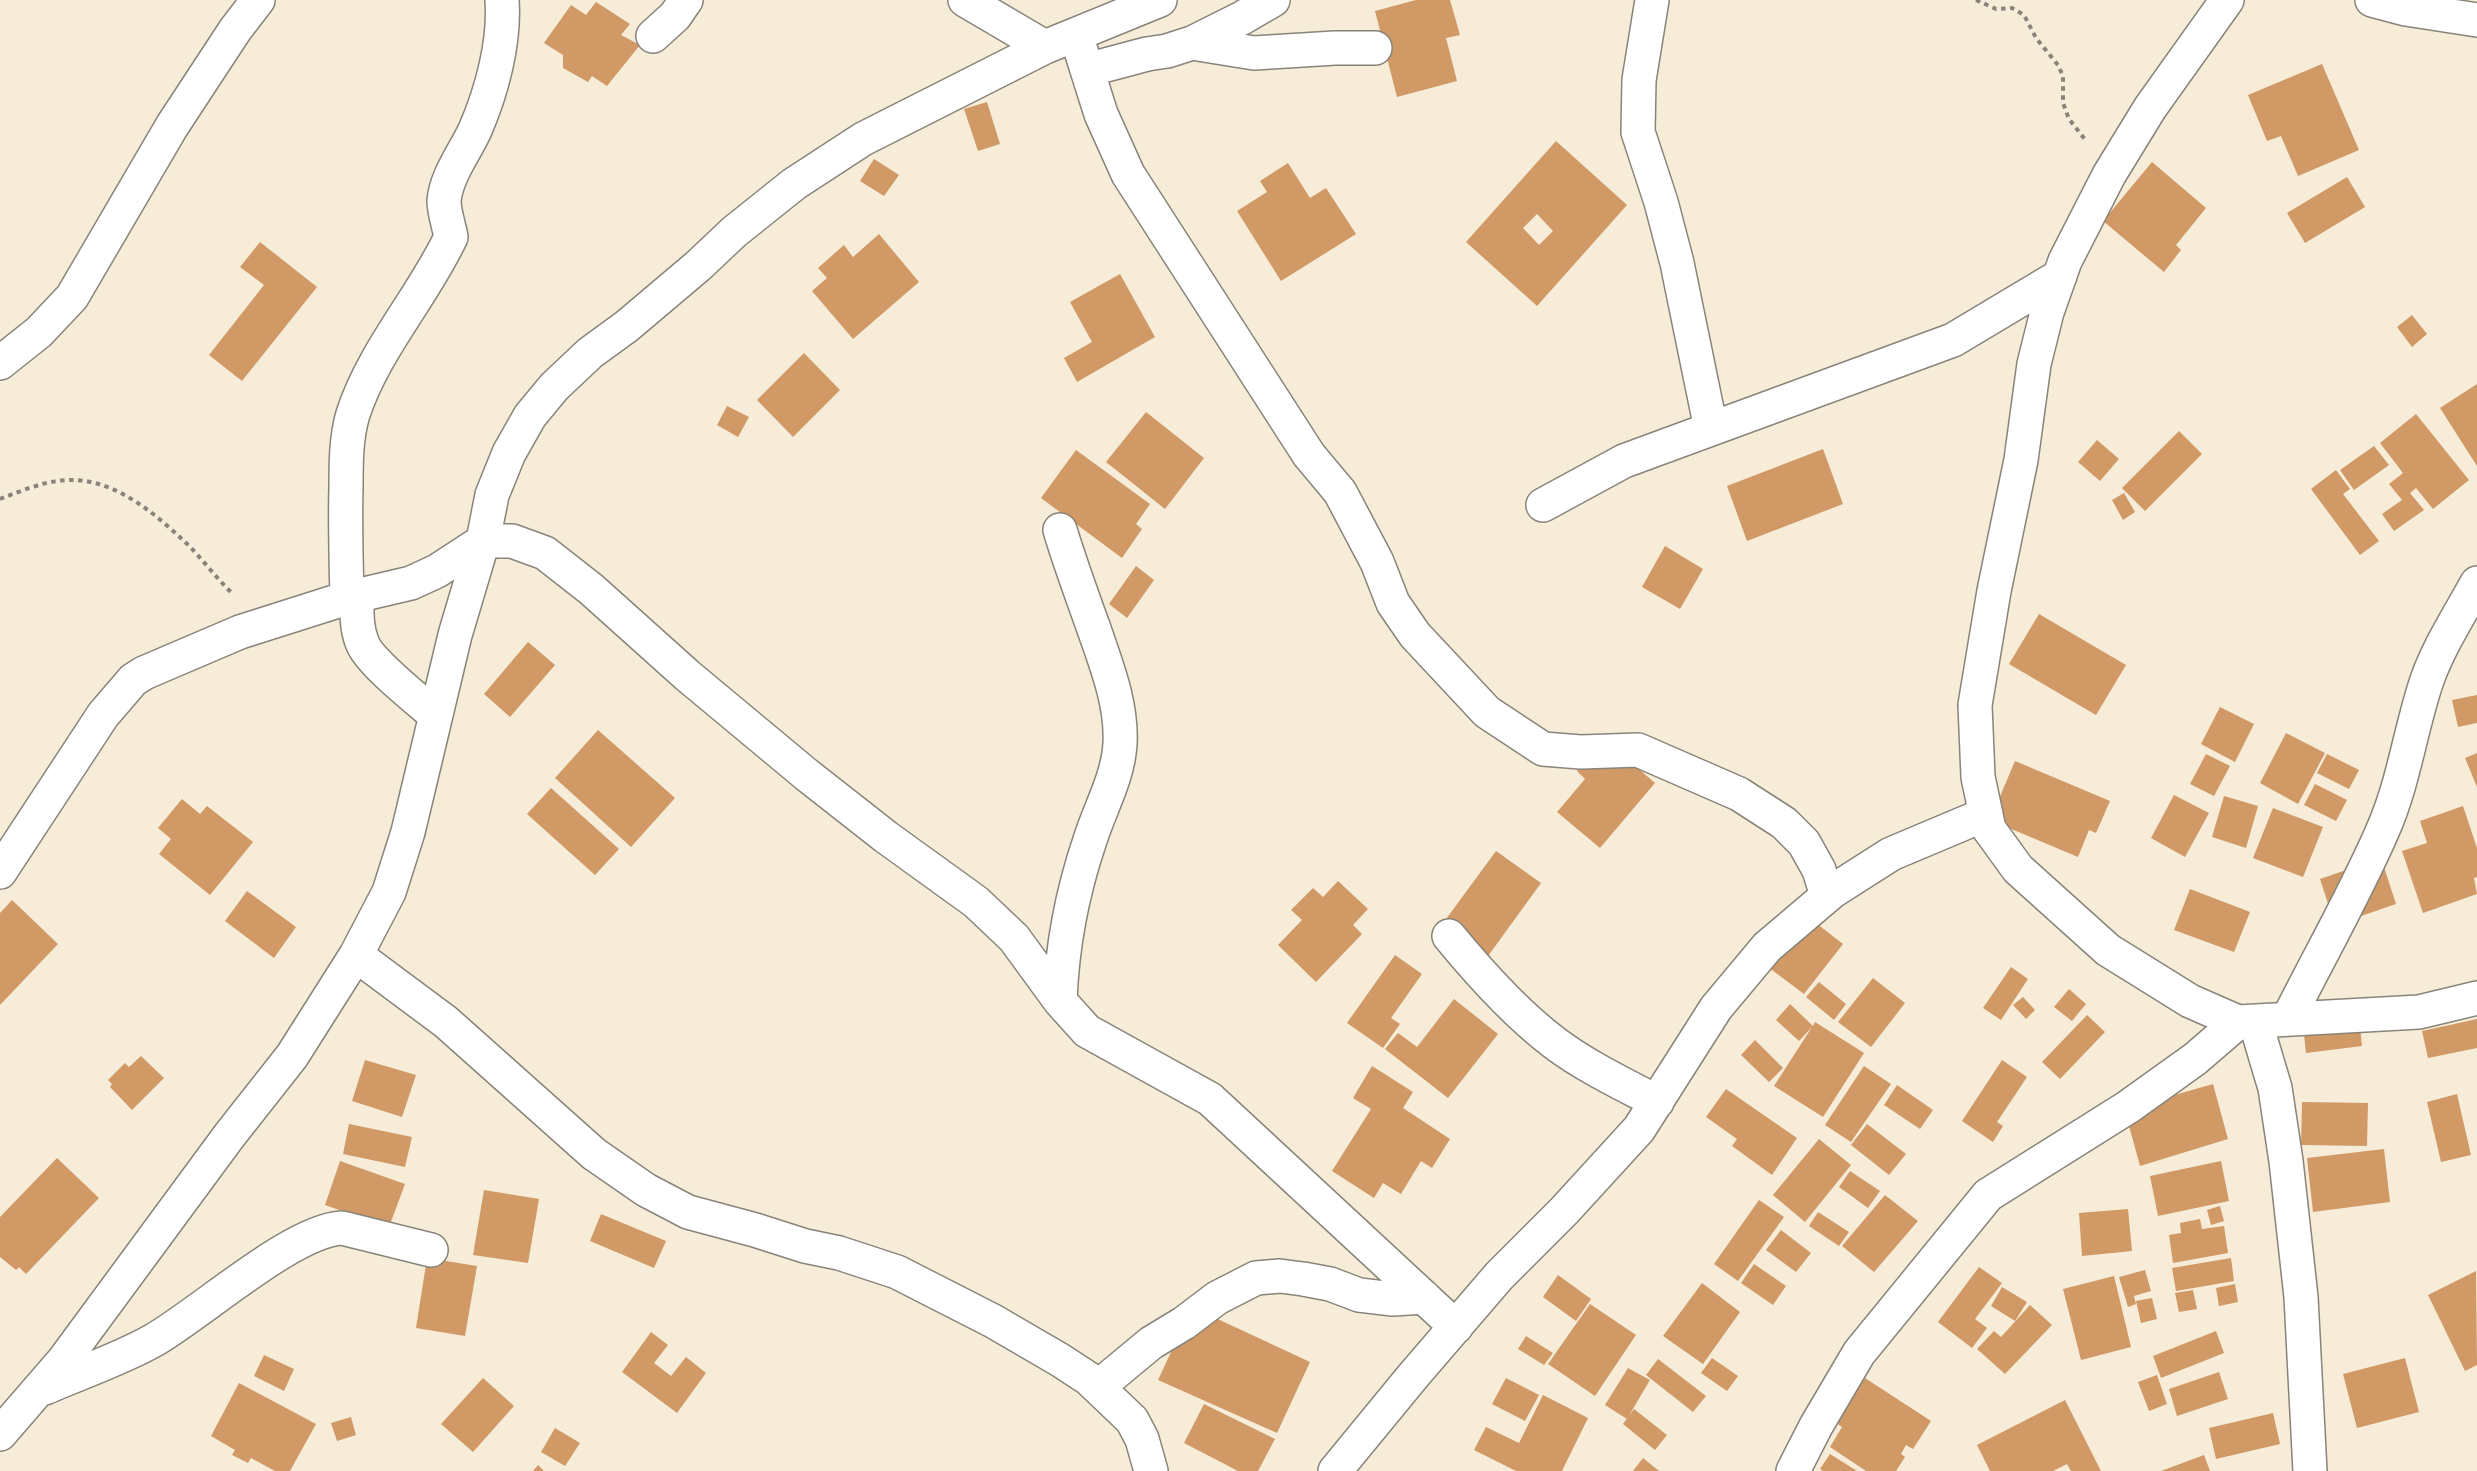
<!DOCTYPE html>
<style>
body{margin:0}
canvas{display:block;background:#f6ecd8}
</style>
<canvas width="2477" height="1471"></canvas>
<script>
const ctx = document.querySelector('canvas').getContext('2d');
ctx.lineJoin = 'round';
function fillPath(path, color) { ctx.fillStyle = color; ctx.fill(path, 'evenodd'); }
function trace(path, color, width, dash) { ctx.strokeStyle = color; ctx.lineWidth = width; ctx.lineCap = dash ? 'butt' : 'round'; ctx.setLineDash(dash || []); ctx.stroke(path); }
fillPath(new Path2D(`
 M1416 0H1450L1460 35 1446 38 1457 81 1397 97 1375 11Z
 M596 2 630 24 621 35 640 45 607 86 592 76 588 82 563 68V55L544 43 571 5 586 15Z
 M2322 64 2359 150 2298 176 2281 136 2267 141 2248 95Z
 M987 102 1000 144 978 151 964 109Z
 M1556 141 1627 205 1537 306 1466 242ZM1537 214 1553 231 1539 245 1523 228Z
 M874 159 899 175 884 196 860 181Z
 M2152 162 2206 208 2176 245 2181 250 2164 272 2103 221Z
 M1288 163 1310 198 1326 188 1356 234 1281 281 1237 211 1267 192 1260 181Z
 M2347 177 2365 207 2305 243 2287 213Z
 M879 234 919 282 853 339 812 291 827 278 818 268 844 245 853 257Z
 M260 242 317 287 242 381 209 355 264 285 240 267Z
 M1120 274 1155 337 1077 382 1064 358 1092 342 1070 302Z
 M2412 315 2427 334 2412 347 2397 327Z
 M804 353 840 390 793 437 757 400Z
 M2477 384V466L2440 408Z
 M727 406 749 417 738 437 717 425Z
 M1146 412 1204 458 1165 509 1106 462Z
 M2416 414 2469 480 2433 509 2416 488 2410 493 2424 510 2394 531 2382 514 2402 500 2389 484 2403 473 2380 443Z
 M2179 431 2202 454 2145 511 2122 488Z
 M2097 440 2119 459 2100 481 2078 462Z
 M2374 446 2389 465 2354 490 2340 470Z
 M1823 449 1843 504 1747 541 1727 486Z
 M1076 450 1150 504 1136 524 1142 529 1122 558 1041 498Z
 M2336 470 2350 489 2343 494 2379 541 2360 555 2311 489Z
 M2124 493 2135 512 2123 520 2112 500Z
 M1665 546 1703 569 1680 609 1642 587Z
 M1136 566 1154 580 1127 618 1109 604Z
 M2039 614 2126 665 2096 715 2009 664Z
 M528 642 555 665 510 717 484 694Z
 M2477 695V723L2458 727 2452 700Z
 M2220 707 2254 724 2235 762 2201 744Z
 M598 730 675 798 631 847 555 778Z
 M2286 733 2325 753 2298 804 2260 783Z
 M1604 739 1655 783 1600 848 1557 812 1585 779 1577 771Z
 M2477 753V787L2465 758Z
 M2206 754 2230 766 2214 796 2190 784Z
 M2327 754 2359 770 2349 789 2317 773Z
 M2015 761 2110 801 2096 833 2089 830 2078 857 1990 820Z
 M2315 784 2347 800 2336 821 2304 805Z
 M551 788 619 849 595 875 527 814Z
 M2174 795 2209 813 2185 857 2151 838Z
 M2224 796 2258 806 2246 848 2212 837Z
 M182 799 200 814 207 806 253 842 210 895 159 854 171 839 158 828Z
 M2463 806 2477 848V877L2474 878 2477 894 2423 913 2402 851 2427 843 2420 821Z
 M2273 808 2323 827 2303 877 2253 858Z
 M1496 851 1541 883 1483 963 1438 930Z
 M2381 858 2396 904 2335 925 2320 879Z
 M1338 881 1368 909 1353 925 1362 934 1316 982 1278 945 1302 920 1291 910 1313 888 1323 897Z
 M2190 889 2250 912 2234 952 2174 930Z
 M247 891 296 927 274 958 225 921Z
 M12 900 58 944 0 1005V913Z
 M1807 916 1843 944 1804 994 1768 967Z
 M1395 955 1422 974 1391 1018 1400 1024 1383 1048 1347 1023Z
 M2011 967 2028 979 2001 1020 1983 1008Z
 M1873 978 1905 1003 1871 1047 1838 1022Z
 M1819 982 1846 1004 1834 1020 1806 997Z
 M2069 989 2086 1004 2072 1021 2054 1007Z
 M2023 997 2035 1010 2026 1019 2013 1005Z
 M1454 999 1498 1034 1448 1098 1385 1049 1398 1033 1417 1047Z
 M1790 1004 1813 1026 1815 1022 1864 1053 1823 1117 1774 1086 1812 1027 1799 1041 1776 1020Z
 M2087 1015 2105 1032 2060 1079 2042 1062Z
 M2359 1018 2362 1046 2306 1053 2303 1026Z
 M2477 1019V1048L2428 1058 2422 1031Z
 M1755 1040 1783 1068 1769 1082 1741 1055Z
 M141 1056 164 1078 132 1110 110 1087 112 1084 108 1080 125 1063 129 1067Z
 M365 1060 416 1075 402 1117 352 1101Z
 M2002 1060 2027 1077 1997 1122 2003 1126 1993 1142 1962 1121Z
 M1372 1066 1413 1092 1403 1108 1450 1139 1432 1168 1421 1161 1401 1194 1383 1183 1374 1198 1332 1171 1371 1109 1353 1098Z
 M1864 1066 1891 1084 1851 1142 1825 1125Z
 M2213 1084 2228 1139 2140 1166 2128 1122 2146 1116 2143 1104Z
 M1897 1085 1933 1110 1920 1129 1884 1105Z
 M1726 1089 1797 1138 1772 1175 1732 1146 1737 1139 1706 1117Z
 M2457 1094 2471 1155 2441 1162 2427 1102Z
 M2302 1102 2368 1103 2367 1146 2301 1145Z
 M349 1124 412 1137 405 1167 343 1154Z
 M1867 1124 1906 1154 1889 1175 1851 1145Z
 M1819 1139 1851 1165 1805 1222 1773 1195Z
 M2384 1149 2390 1202 2313 1212 2307 1158Z
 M57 1158 99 1198 26 1274 19 1267 16 1270 0 1257V1217Z
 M340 1161 405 1184 389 1227 325 1205Z
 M2221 1161 2229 1201 2158 1216 2150 1176Z
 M1850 1171 1880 1191 1868 1208 1839 1187Z
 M484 1190 539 1199 528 1263 473 1255Z
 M1885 1195 1918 1221 1874 1272 1842 1246Z
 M1759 1200 1784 1217 1738 1281 1714 1264Z
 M2220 1206 2224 1221 2211 1225 2207 1210Z
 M2128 1209 2132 1251 2082 1256 2079 1213Z
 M1818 1212 1849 1232 1839 1246 1809 1226Z
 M601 1214 666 1241 654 1268 590 1241Z
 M2200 1219 2202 1229 2224 1226 2228 1253 2173 1263 2169 1235 2181 1233 2180 1223Z
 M1781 1230 1811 1253 1796 1272 1766 1250Z
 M427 1258 477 1266 465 1336 416 1328Z
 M2231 1258 2234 1281 2176 1291 2172 1268Z
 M1754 1264 1786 1286 1773 1305 1741 1283Z
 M1979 1267 2002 1283 1975 1319 1987 1328 1972 1348 1938 1322Z
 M2145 1270 2151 1291 2134 1296 2136 1304 2128 1307 2119 1277Z
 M2476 1271 2477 1365 2465 1371 2428 1295Z
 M1558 1275 1591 1299 1576 1321 1543 1297Z
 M2114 1276 2131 1347 2081 1360 2063 1289Z
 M1702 1283 1740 1312 1703 1364 1663 1336Z
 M2235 1284 2238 1302 2219 1306 2216 1288Z
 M2002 1287 2027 1302 2015 1321 1991 1306Z
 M2193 1290 2197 1309 2179 1312 2175 1293Z
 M2152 1298 2157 1319 2141 1323 2136 1301Z
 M1590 1304 1636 1335 1595 1396 1548 1364Z
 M2030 1305 2052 1325 2005 1374 1977 1349 1994 1331 2001 1337Z
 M1192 1307 1310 1362 1277 1433 1158 1380Z
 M2216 1331 2224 1353 2161 1378 2153 1356Z
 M651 1332 668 1345 654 1363 671 1376 686 1357 706 1373 677 1413 622 1372Z
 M1526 1336 1553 1353 1544 1365 1518 1349Z
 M264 1355 294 1369 284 1391 254 1376Z
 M1712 1358 1738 1376 1727 1391 1701 1373Z
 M2405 1358 2419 1412 2357 1428 2343 1374Z
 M1658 1359 1706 1396 1693 1412 1646 1375Z
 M1628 1368 1650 1380 1627 1419 1605 1405Z
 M2219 1372 2228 1399 2177 1416 2169 1389Z
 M2157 1375 2167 1404 2149 1411 2138 1382Z
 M483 1378 514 1406 473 1452 441 1424Z
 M1506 1378 1539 1395 1525 1421 1492 1404Z
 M1865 1378 1931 1421 1913 1449 1906 1445 1901 1454 1905 1457 1896 1471H1866L1830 1447 1842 1427 1829 1418 1854 1394Z
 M239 1383 316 1424 290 1471H275L251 1458 248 1463 232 1455 235 1450 211 1436Z
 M1543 1395 1588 1418 1562 1471H1516L1474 1450 1486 1427 1519 1443Z
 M2065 1400 2101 1471H2071L2067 1464 2053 1471H1990L1977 1445Z
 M1204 1404 1275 1439 1258 1471H1238L1184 1443Z
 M1634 1409 1667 1435 1655 1450 1623 1424Z
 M2273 1413 2280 1444 2216 1459 2209 1428Z
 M351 1417 356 1435 337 1441 331 1423Z
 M555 1428 580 1443 565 1466 541 1452Z
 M1830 1454 1857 1471H1823L1820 1469Z
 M2204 1455 2210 1471H2161Z
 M1643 1458 1659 1471H1633Z
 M538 1465 544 1471H533Z`), '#d09965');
const minor = new Path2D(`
 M965 0 1045 47
 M1652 0 1639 80 1638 132 1661 202 1677 263 1711 429
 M2227 0 2150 108 2109 175 2065 261 2047 312 2034 364 2021 460 1994 591 1975 705 1978 777 1989 829 2018 869 2108 950 2190 1001 2238 1022 2419 1012 2477 998
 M2372 0 2406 9 2477 20
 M1076 35 1101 114 1128 174 1309 455 1340 492 1377 562 1393 603 1415 635 1487 712 1543 749 1581 752 1638 750 1739 794 1784 823 1804 843 1819 870 1827 896
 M653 36 675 16 686 0
 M1192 43 1254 53 1335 48H1375
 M1087 70 1147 54 1167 51 1192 43 1242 18 1273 0
 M0 363 39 332 72 297 172 126 235 30 258 0
 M1543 505 1624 461 1953 340 2060 276
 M1060 530C1070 563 1082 596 1094 629 1107 667 1122 704 1120 744 1118 778 1100 808 1090 840 1072 893 1062 945 1060 1001
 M357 595C357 611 356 627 362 642 368 661 418 700 435 715
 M347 598C346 561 345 524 346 487 346 464 346 437 353 414 374 350 422 298 451 237 449 226 444 212 444 201 446 176 465 152 475 130 492 91 505 42 502 0
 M0 872 103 715 133 680 144 673 240 632 347 598 411 583 437 571 483 541H512L545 553 591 589 688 676 807 775 886 837 976 902 1014 938 1060 1001 1087 1031 1210 1099 1456 1327
 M1449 936C1481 975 1516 1014 1556 1044 1587 1067 1623 1084 1657 1102
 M356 955 446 1022 594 1154 646 1190 688 1212 755 1230 805 1246 839 1253 897 1272 993 1321 1060 1360 1089 1379 1132 1420 1142 1439 1151 1471
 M2288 1019C2319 957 2354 896 2382 832 2404 783 2410 730 2427 680 2439 646 2460 614 2477 583
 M2255 1021 2275 1088 2286 1161 2301 1297 2310 1471
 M1098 1387 1151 1343 1184 1323 1217 1298 1256 1278 1280 1276 1303 1279 1330 1284 1359 1295 1393 1299 1424 1297
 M45 1388C79 1373 123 1358 154 1340 201 1313 293 1230 342 1228L431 1250
 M0 1434 64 1360 229 1136 292 1056 356 955 389 892 408 832 455 635 483 541 492 495 509 453 530 416 554 387 590 353 627 326 698 266 734 232 794 184 863 139 1045 47 1160 0
 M1335 1471 1413 1376 1499 1276 1564 1211 1639 1129 1716 1008 1767 947 1833 891 1891 854 1986 814
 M1793 1471 1816 1426 1859 1353 1988 1195 2128 1107 2195 1059 2238 1022`);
trace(minor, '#89847a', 36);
trace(new Path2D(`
 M1976 0 1996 9 2012 8 2024 15 2036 38 2058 65 2063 76V103L2069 119 2087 142
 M0 499C21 491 44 481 67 480 112 478 151 510 183 540 201 557 215 577 233 594`), '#89847a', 4, [4.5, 4.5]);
trace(minor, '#fff', 33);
</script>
